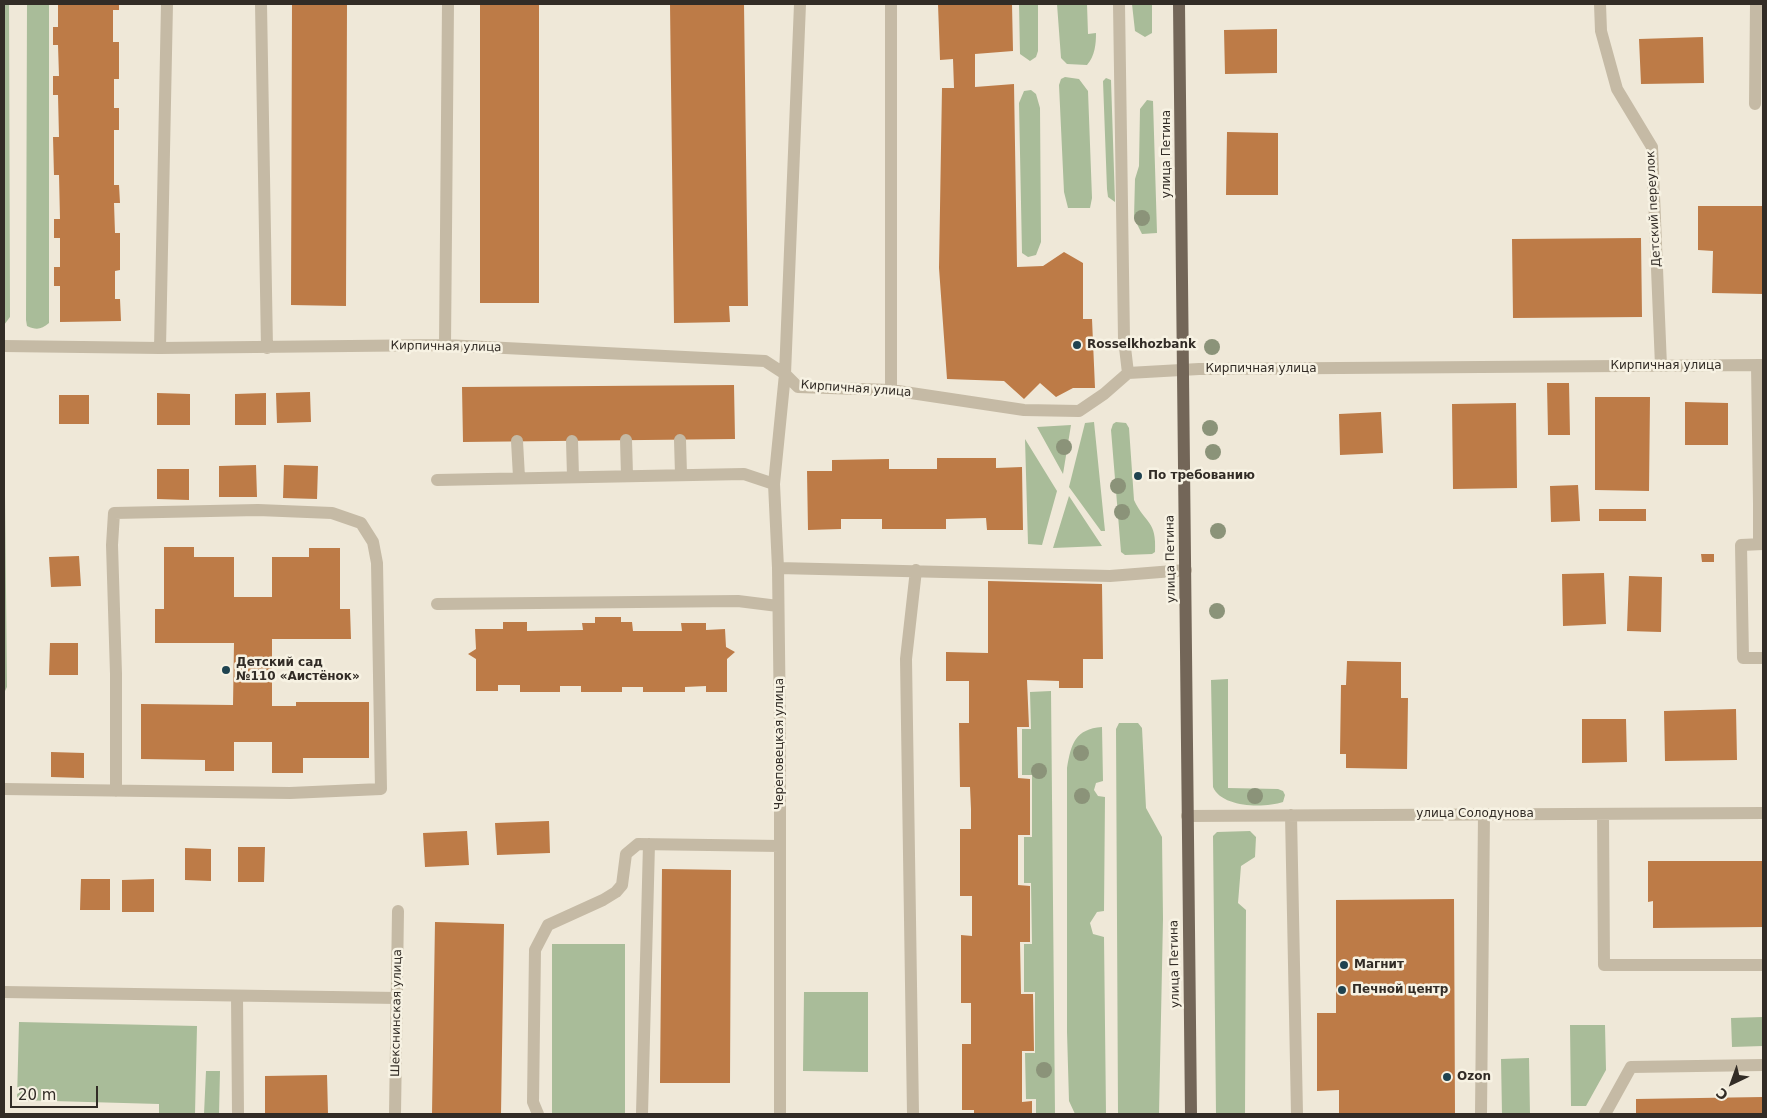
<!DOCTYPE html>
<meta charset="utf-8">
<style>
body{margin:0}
#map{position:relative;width:1767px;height:1118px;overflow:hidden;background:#efe8d8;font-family:"DejaVu Sans",sans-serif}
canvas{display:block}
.frame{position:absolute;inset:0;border:5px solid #322c26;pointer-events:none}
.north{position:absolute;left:1707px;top:1058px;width:50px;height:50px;-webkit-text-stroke:4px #f7f2e3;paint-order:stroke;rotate:222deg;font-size:14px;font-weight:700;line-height:20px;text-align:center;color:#322c26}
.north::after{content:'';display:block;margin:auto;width:18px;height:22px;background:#322c26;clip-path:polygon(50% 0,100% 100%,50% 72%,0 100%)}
.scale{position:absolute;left:10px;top:1086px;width:88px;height:22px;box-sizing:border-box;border:2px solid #322c26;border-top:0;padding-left:6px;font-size:15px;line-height:18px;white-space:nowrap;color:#322c26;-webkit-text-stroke:4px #f7f2e3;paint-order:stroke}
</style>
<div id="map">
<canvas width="1767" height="1118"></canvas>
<div class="frame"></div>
<div class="north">С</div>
<div class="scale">20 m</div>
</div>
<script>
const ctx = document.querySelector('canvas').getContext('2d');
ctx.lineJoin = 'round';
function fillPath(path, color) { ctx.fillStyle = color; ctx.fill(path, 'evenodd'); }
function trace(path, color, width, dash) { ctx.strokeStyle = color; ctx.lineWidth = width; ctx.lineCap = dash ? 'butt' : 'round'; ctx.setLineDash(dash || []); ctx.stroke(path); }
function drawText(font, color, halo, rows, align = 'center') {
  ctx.font = font + ' "DejaVu Sans",sans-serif'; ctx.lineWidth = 5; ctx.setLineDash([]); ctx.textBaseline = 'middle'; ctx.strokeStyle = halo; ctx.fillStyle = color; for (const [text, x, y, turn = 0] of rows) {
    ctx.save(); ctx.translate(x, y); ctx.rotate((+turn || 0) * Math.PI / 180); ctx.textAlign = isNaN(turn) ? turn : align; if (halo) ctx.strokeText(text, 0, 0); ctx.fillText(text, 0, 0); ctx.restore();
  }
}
fillPath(new Path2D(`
 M4 4H9L10 317 4 325Z
 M27 4H49V323C41 330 36 330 27 326L26 320Z
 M1019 4H1038V51L1036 57 1030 61 1020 54Z
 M1057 4H1087L1088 34 1096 33C1096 44 1095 56 1087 65L1067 64 1061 58Z
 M1132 4H1152V33L1145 37 1135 31Z
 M1065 77 1079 79 1088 91 1092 198 1090 208H1068L1064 192 1059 85 1061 79Z
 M1106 78 1111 80 1115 202 1108 197 1107 189 1103 81Z
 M1031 90 1036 94 1040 108 1041 242 1036 255 1028 257 1022 253 1019 103 1024 91Z
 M1147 100 1153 101 1157 233 1142 234 1134 218 1135 179 1139 166 1140 109Z
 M4 399 7 687 4 693Z
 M1094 422 1105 531H1101L1069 487 1085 423Z
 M1116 422 1126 423 1129 428 1134 500C1145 524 1157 520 1155 552L1152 554 1125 555 1121 552 1111 430 1113 424Z
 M1071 425 1063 474 1037 427Z
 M1025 439 1057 491 1042 545 1028 544Z
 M1069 496 1102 546 1053 548Z
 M1228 679V788L1278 789 1283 791 1285 795 1283 802C1264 808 1222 808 1213 787L1211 680Z
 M1051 691 1055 1114H1036V1099H1026L1025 1053H1035V992H1024V944H1032L1031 883H1024V837H1032V775H1022V729H1031L1030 692Z
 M1119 723H1138L1142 728 1146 808 1162 837 1163 919 1159 1114H1118L1116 729Z
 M1102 727 1103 781 1096 783 1094 790 1098 796 1105 797 1104 911 1097 912 1090 923 1093 934 1104 937 1106 1114H1075L1069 1101 1067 1032V768C1071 744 1075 729 1102 727Z
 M1250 831 1256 837 1255 857 1241 866 1238 903 1246 910 1245 1114H1216L1213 836 1217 832Z
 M552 944H625V1114H552Z
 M804 992H868V1072L803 1071Z
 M1763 1017V1046L1732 1047 1731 1018Z
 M19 1022 197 1026 195 1114H159V1104L17 1100Z
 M1570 1025H1605L1606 1070 1586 1106H1571Z
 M1529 1058 1530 1114H1502L1501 1059Z
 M206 1071H220L219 1114H204Z`), '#a9bc99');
fillPath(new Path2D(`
 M58 4H119V10H113V42H119V79H114V108H119V130H114V185H119L120 203H114L115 233H120V270L115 271V299H120L121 321 60 322V286H54V267H60V238H54V219H60L59 175H54L53 137H59L58 95H53V76H59L58 45H53V27H58Z
 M292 4H347L346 306 291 305Z
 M480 4H539V303H480Z
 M670 4H744L748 306H729L730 322 674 323Z
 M938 4H1012L1013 51 975 54V87L1014 84 1017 267 1043 266 1064 252 1083 263V319H1092L1095 388H1073L1056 397 1040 383 1024 399 1004 381 947 379 939 268 942 88H954L953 59 940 60Z
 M1277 29V73L1225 74 1224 30Z
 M1703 37 1704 83 1641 84 1639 39Z
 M1227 132 1278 133V195H1226Z
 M1698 206H1763V294L1712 293 1713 251 1698 250Z
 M1641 238 1642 317 1513 318 1512 239Z
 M1547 383H1569L1570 435H1548Z
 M734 385 735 439 463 442 462 387Z
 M310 392 311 422 277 423 276 393Z
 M157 393 190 394V425H157Z
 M266 393V425H235V394Z
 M59 395H89V424H59Z
 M1595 397H1650L1649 491 1595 490Z
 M1685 402 1728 403V445H1685Z
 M1516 403 1517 488 1453 489 1452 404Z
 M1381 412 1383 453 1340 455 1339 414Z
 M937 458H996V468L1022 467 1023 530H987L986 518 946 519V529H882V519H841V529L808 530 807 471H832V460L889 459V469H937Z
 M256 465 257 497H219V466Z
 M284 465 318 466 317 499 283 498Z
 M157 469H189V500L157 499Z
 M1578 485 1580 521 1551 522 1550 486Z
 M1599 509H1646V521H1599Z
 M164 547H194V557H234V597H272V557H309V548H340V609H350L351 639H272V706H296V702H369V758H303V773H272V742H234V771H205V760L141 759V704L233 705 234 643H155V609H164Z
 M1701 554H1714V562H1702Z
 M79 556 81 586 51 587 49 557Z
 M1604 573 1606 624 1563 626 1562 574Z
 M1629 576 1662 577 1661 632 1627 631Z
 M988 581 1102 584 1103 659H1083V688H1059V681L1027 680 1029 727H1017L1018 778 1030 779V835H1018V885L1030 886V942H1020L1021 994H1033L1034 1051H1022V1102L1032 1101V1114H974V1110H962V1044H971V1003H961V935L972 936V896H960V829H971V809L970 787H960L959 723H969V681H946V652L988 653Z
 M595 617H621V622H632L633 631H682L681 623H706V630L725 629 726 647 735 652 727 659V692H706V686L685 687V692H643V687H622V692H581V686H560V692H520V685H498V691H476V659L468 654 476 649 475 629H503V622H527V631L583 630 582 623H595Z
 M50 643H78V675H49Z
 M1347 661 1401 662V698H1408L1407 769 1346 768V754H1340L1341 685H1346Z
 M1736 709 1737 760 1665 761 1664 711Z
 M1582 719H1626L1627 762 1582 763Z
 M51 752 84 753V778L51 777Z
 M549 821 550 853 497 855 495 823Z
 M467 831 469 865 425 867 423 833Z
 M238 847H265L264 882H238Z
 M185 848 211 849V881L185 880Z
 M1648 861H1763V927L1653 928V901L1648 902Z
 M662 869 731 870 730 1083H660Z
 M81 879H110V910H80Z
 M154 879V912H122V880Z
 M1454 899 1455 1114H1339V1090L1317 1091V1013H1336V900Z
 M435 922 504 924 501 1114H432Z
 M327 1075 328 1114H265V1076Z
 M1763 1097V1114H1636V1099Z`), '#bd7b47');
trace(new Path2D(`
 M261 4 267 348
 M891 4V390
 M1119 4 1124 339 1128 373
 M1600 4 1601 31 1617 89 1652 147 1661 366
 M1755 104 1756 4
 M445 345 448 4
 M4 346 160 348 445 345 765 361 785 374 798 387 891 390 1024 410 1079 411 1104 394 1128 373 1199 369 1763 365
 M160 348 167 4
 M1757 365 1759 504H1763
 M626 440 627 475
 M680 440 681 474
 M517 441 519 477
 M572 441 573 476
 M437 480 744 474 774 484
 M1759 504V544
 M1763 544 1741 545 1743 658H1763
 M778 568 1110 576 1186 570
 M437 604 738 601 778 606
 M4 789 290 793 381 789 377 563 373 542 361 523 332 513 258 510 114 513 112 545 116 674V791
 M1603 814 1604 965H1763
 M1291 815 1297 1114
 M1187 816 1763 813
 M4 992 397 998
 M237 996 238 1114
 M395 1114 398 911
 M538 1114 533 1102 535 950 548 925 603 900 616 892 622 885 626 854 638 844 780 846
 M642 1114 649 844
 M780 1114V729L778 568 774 484 785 374 800 4
 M913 1114 906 659 916 570
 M1481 1114 1484 814
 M1605 1114 1631 1067 1763 1065`), '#c5baa5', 12);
trace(new Path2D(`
 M1179 4 1191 1114`), '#736658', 12);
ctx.fillStyle = '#8b9379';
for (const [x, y] of [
 [1142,218],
 [1212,347],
 [1210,428],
 [1064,447],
 [1213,452],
 [1118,486],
 [1122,512],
 [1218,531],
 [1217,611],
 [1081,753],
 [1039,771],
 [1082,796],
 [1255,796],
 [1044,1070]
]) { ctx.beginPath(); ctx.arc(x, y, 8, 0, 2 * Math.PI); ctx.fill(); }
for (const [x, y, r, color] of [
 [1077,345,5,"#1f4350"],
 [1138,476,5,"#1f4350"],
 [226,670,5,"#1f4350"],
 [1344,965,5,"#1f4350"],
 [1342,990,5,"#1f4350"],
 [1447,1077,5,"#1f4350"]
]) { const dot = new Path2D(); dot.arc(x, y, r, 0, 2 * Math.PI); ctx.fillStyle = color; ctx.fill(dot); trace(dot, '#f7f2e3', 2); }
drawText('12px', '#322c26', '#f7f2e3', [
 ["улица Петина",1167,154,-90],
 ["Детский переулок",1654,209,-93],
 ["Кирпичная улица",446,347,1],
 ["Кирпичная улица",1666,366],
 ["Кирпичная улица",1261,369],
 ["Кирпичная улица",856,389,4],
 ["улица Петина",1171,559,-91],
 ["Череповецкая улица",780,744,-90],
 ["улица Солодунова",1475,814],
 ["улица Петина",1175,964,-91],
 ["Шекснинская улица",397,1013,-89]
]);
drawText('bold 12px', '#322c26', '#f7f2e3', [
 ["Rosselkhozbank",1087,345],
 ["По требованию",1148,476],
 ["Детский сад",236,663],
 ["№110 «Аистёнок»",236,677],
 ["Магнит",1354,965],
 ["Печной центр",1352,990],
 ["Ozon",1457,1077]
], 'left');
</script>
